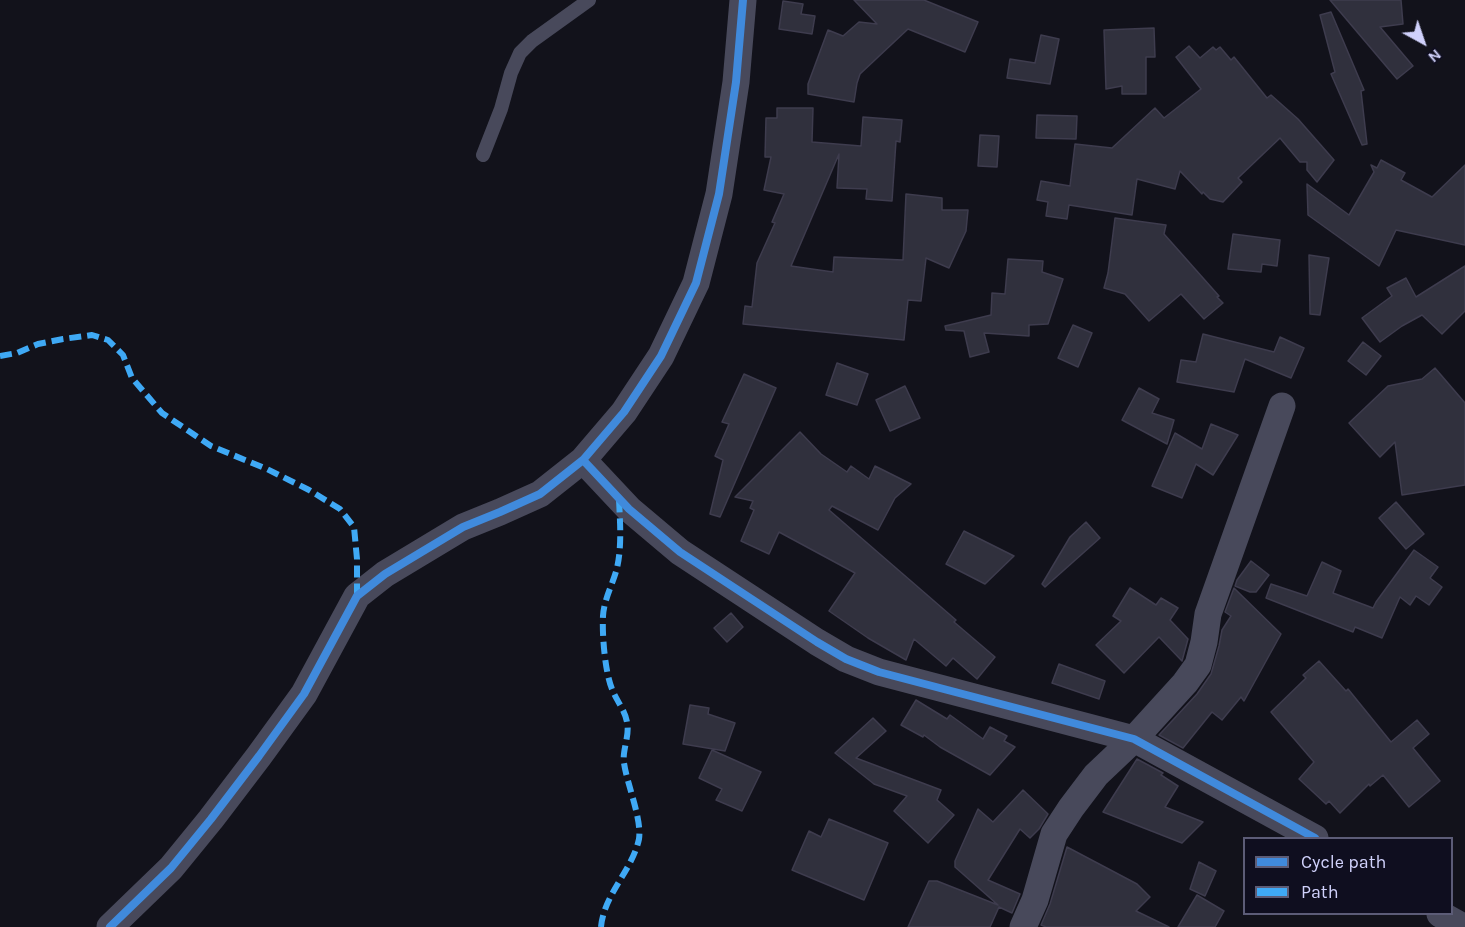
<!DOCTYPE html>
<style>
body{margin:0}
#map{position:relative;width:1465px;height:927px;overflow:hidden;background:#12121b;font-family:Karla,sans-serif}
canvas{display:block}
.legend{position:absolute;left:1243px;top:837px;width:210px;height:78px;box-sizing:border-box;background:#0f0e1f;border:2px solid #5c5c77;margin:0;padding:8px 10px;list-style:none;font-size:18px;color:#d0d1fb}
.legend li{display:flex;align-items:center;gap:12px;height:30px}
.legend b{width:30px;border:2px solid #5c5c77}
.north{position:absolute;left:1393px;top:12px;width:60px;height:60px;-webkit-text-stroke:4px #0f0e1f;paint-order:stroke;rotate:140deg;font-size:16px;font-weight:700;line-height:24px;text-align:center;color:#d0d1fb}
.north::after{content:'';display:block;margin:auto;width:21px;height:27px;background:#d0d1fb;clip-path:polygon(50% 0,100% 100%,50% 72%,0 100%)}
</style>
<div id="map">
<canvas width="1465" height="927"></canvas>
<ul class="legend">
<li><b style="height:8px;background:#408adc"></b>Cycle path</li>
<li><b style="height:8px;background:#3fa9f5"></b>Path</li>
</ul>
<div class="north">N</div>
</div>
<script>
const ctx = document.querySelector('canvas').getContext('2d');
ctx.lineJoin = 'round';
function fillPath(path, color) { ctx.fillStyle = color; ctx.fill(path, 'evenodd'); }
function trace(path, color, width, dash) { ctx.strokeStyle = color; ctx.lineWidth = width; ctx.lineCap = dash ? 'butt' : 'round'; ctx.setLineDash(dash || []); ctx.stroke(path); }
const building = new Path2D(`
 M854 0H924L978 22 965 52 908 29 860 74 857 83 854 102 808 94V84L828 30 843 36 859 22 877 24Z
 M1330 0H1401L1403 24 1380 27 1413 66 1397 79Z
 M783 1 803 4 801 14 815 16 812 34 779 29Z
 M1331 12 1364 90 1361 91 1367 144 1362 145 1331 74 1335 72 1320 15Z
 M1154 28 1155 57H1146V94H1122V86L1106 89 1104 30Z
 M1041 35 1059 39 1050 84 1007 78 1010 59 1035 63Z
 M1189 46 1200 58 1213 47 1216 50 1220 47 1231 60 1234 57 1267 98 1271 95 1298 119 1334 160 1317 182 1307 170V162H1300L1280 138 1238 178 1242 182 1223 202 1210 199 1203 192 1202 194 1180 171 1175 189 1137 179 1132 215 1069 205 1067 219 1046 216 1048 202 1037 200 1041 181 1070 186 1075 144 1112 148 1155 108 1164 118 1201 89 1176 57Z
 M777 108H813L812 142 861 146 863 117 902 120 900 142 896 141 892 201 866 199 867 189 837 188 839 154 791 266 833 272 834 257 903 260 906 194 942 198V210H968L966 231 949 268 926 258 921 301 908 300 904 340 743 324 745 306 752 307 757 263 775 223 772 222 784 194 764 190 771 157H765L766 118H777Z
 M1037 115 1077 116 1076 139 1036 138Z
 M980 135 999 136 997 167 978 166Z
 M1381 160 1405 173 1401 180 1432 197 1465 165V245L1396 230 1379 266 1308 215 1307 184 1349 215 1374 172 1371 165 1377 168Z
 M1115 218 1166 225 1164 234 1219 296 1217 297 1223 303 1204 319 1181 294 1149 321 1125 294 1104 288 1108 273Z
 M1233 234 1280 240 1277 266 1262 264 1261 272 1228 269Z
 M1309 255 1329 258 1320 315 1310 314Z
 M1008 259 1043 261 1042 272 1063 279 1048 324 1029 325V336L984 333 989 352 970 357 964 331 946 330 945 326 991 315 992 293 1005 294Z
 M1465 266V311L1442 334 1422 315 1402 326 1380 342 1362 318 1392 296 1387 288 1406 278 1416 297Z
 M1073 325 1092 333 1078 367 1058 358Z
 M1203 334 1274 352 1280 337 1304 348 1291 378 1245 359 1234 392 1177 382 1181 360 1196 362Z
 M1363 342 1381 356 1366 375 1348 361Z
 M837 363 868 374 857 405 826 395Z
 M1435 368 1465 403V485L1402 495 1395 442 1380 457 1349 423 1388 386 1422 379Z
 M744 374 776 388 720 517 710 514 723 460 715 456 729 424 722 422Z
 M905 386 920 418 890 431 876 400Z
 M1139 388 1159 399 1152 413 1174 420 1167 444 1122 420Z
 M1211 424 1238 435 1213 475 1196 464 1182 498 1152 486 1175 433 1202 449Z
 M800 432 821 454 847 472 851 466 869 479 875 466 911 484 895 498 878 530 832 506 829 510 956 620 954 622 995 657 977 679 953 658 946 666 914 639 906 660 868 638 829 611 855 573 779 532 769 554 741 541 754 510 750 508 753 501 735 497Z
 M1396 502 1424 534 1406 549 1379 518Z
 M1086 522 1100 538 1045 587 1042 584 1070 537Z
 M964 531 1014 556 985 584 946 564Z
 M1414 550 1438 567 1430 578 1442 587 1429 605 1416 596 1410 605 1400 597 1382 638 1355 627 1353 632 1266 598 1271 584 1307 596 1322 562 1341 571 1333 593 1373 608 1376 602Z
 M1251 561 1269 575 1256 592H1250L1235 586 1237 580Z
 M1130 588 1156 605 1161 598 1178 608 1170 620 1188 639 1182 661 1159 637 1124 673 1096 645 1121 621 1113 616Z
 M1234 588 1281 634 1244 701 1241 697 1222 720 1212 712 1183 748 1159 735 1197 694 1211 674 1219 646 1222 630 1231 616 1225 612Z
 M731 613 743 627 727 642 714 628Z
 M1319 661 1346 691 1348 689 1391 742 1417 720 1429 734 1413 748 1440 781 1409 807 1383 775 1370 786 1369 784 1340 813 1329 801 1326 804 1299 779 1314 762 1271 712 1306 678 1303 675Z
 M1059 664 1105 681 1099 699 1052 683Z
 M916 700 947 719 950 715 983 739 990 727 1007 736 1004 741 1015 747 990 775 940 747 924 735 923 737 901 725Z
 M690 705 709 708 708 714 735 723 725 751 683 744Z
 M873 718 886 731 856 758 941 790 937 800 954 815 928 843 894 811 907 796 874 784 835 753Z
 M712 750 761 772 742 811 716 800 722 789 699 778Z
 M1137 759 1163 773 1161 775 1178 786 1165 807 1203 822 1182 843 1103 812Z
 M1023 790 1048 814 1039 829 1030 838 1020 829 988 880 1020 894 1012 913 999 907 990 927H908L929 881H937L998 905 955 867V861L978 809 993 822Z
 M829 819 888 843 864 900 792 870 809 831 821 837Z
 M1067 847 1137 884 1150 897 1136 911 1169 927H1046L1041 925 1050 904Z
 M1199 862 1216 871 1205 896 1190 889Z
 M1197 895 1224 911 1215 927H1178Z`);
fillPath(building, '#30303d');
trace(building, '#3e3c4e', 1.5);
trace(new Path2D(`
 M483 155 501 109 511 73 520 53 532 41 589 0`), '#48495b', 14);
trace(new Path2D(`
 M583 460 629 509 680 552 817 642 846 659 879 672 1134 739 1315 838
 M1440 914 1463 927
 M110 927 171 868 211 819 259 756 304 694 357 596 385 574 463 527 500 512 540 494 583 460 624 412 661 356 696 283 719 194 736 82 743 0
 M1023 927 1035 900 1054 834 1071 808 1096 775 1134 739 1185 683 1198 665 1204 642 1208 614 1282 406`), '#48495b', 27);
trace(new Path2D(`
 M0 356 17 353 38 344 63 339 92 335 108 340 123 355 132 378 162 413 211 446 267 469 309 490 340 509 354 527 357 559V596
 M601 927C604 894 632 871 639 839 642 819 627 784 624 763 622 750 630 736 627 722 625 710 616 700 612 689 605 672 602 635 603 616 604 599 613 584 617 568 622 546 620 522 619 499`), '#3fa9f5', 6, [12, 6]);
trace(new Path2D(`
 M583 460 629 509 680 552 817 642 846 659 879 672 1134 739 1315 838
 M110 927 171 868 211 819 259 756 304 694 357 596 385 574 463 527 500 512 540 494 583 460 624 412 661 356 696 283 719 194 736 82 743 0`), '#408adc', 8);
</script>
